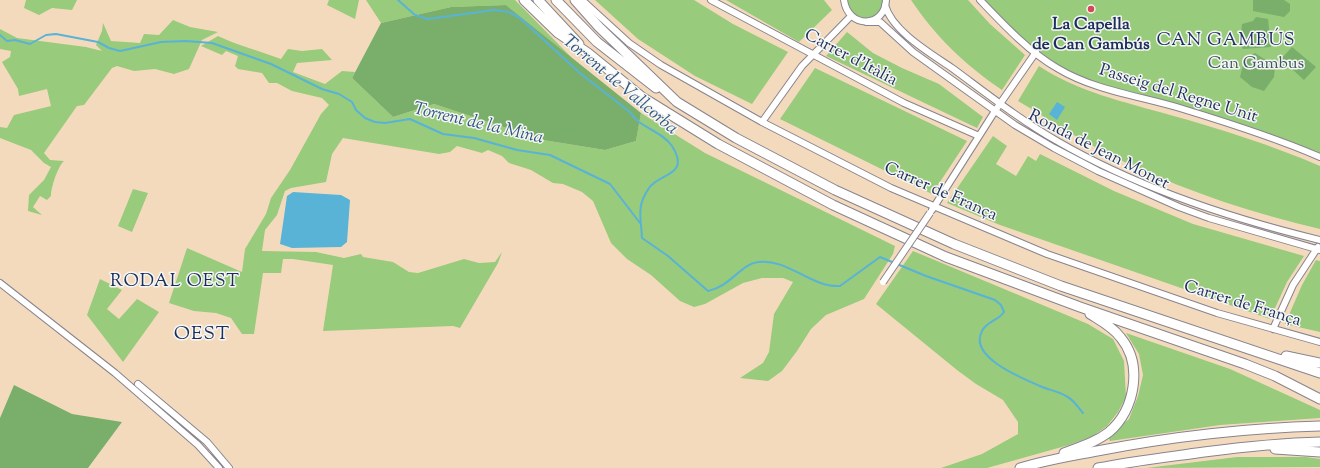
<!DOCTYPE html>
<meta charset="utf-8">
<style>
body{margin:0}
canvas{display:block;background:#f4dabd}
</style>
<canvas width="1320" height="468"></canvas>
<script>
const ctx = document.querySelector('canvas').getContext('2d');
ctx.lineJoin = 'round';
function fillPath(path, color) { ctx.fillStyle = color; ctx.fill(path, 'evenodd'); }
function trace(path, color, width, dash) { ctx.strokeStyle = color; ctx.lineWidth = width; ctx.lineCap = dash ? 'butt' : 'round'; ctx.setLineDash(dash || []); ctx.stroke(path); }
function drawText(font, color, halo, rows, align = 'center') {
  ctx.font = font + ' "Sorts Mill Goudy",serif'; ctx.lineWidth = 3; ctx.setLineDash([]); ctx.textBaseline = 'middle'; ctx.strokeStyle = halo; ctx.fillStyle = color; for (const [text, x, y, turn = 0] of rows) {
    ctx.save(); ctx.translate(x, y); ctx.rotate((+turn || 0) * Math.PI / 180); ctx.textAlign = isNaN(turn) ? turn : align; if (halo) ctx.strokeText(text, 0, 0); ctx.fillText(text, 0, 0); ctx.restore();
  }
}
fillPath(new Path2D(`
 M26 0H77L72 10 52 8 39 15 24 8Z
 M329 0H359L355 19 327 5Z
 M366 0H515L572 58 506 5 451 7 381 23Z
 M595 0H694L733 24 788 52 752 104 695 76 638 39Z
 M726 0H824L832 10 799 42Z
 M846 0H883C883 19 866 21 852 15Z
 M911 0H968L990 24 1025 55 1002 90C965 65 936 37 911 0Z
 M980 0H1320V157L1287 143 1110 90 1048 62Z
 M173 20 190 27 218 32 202 40 189 69 174 74 155 69 134 71 117 66 112 68 84 105 77 106 44 153 50 160 64 161C58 166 51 187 51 196L47 200 40 196 33 207 42 215 28 211 29 195 44 180 51 167 44 163 31 150 0 138V127L7 128 14 115 51 106 47 89 19 96 18 89 2 62 10 57 11 51 0 49V29L17 38 86 47 102 51 96 45 102 31 103 23 111 41 140 43 144 34 159 35Z
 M847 32 873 53 902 68 939 84 983 117 977 128 826 56Z
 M218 36C239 46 260 51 281 59L288 49 302 51 322 49 332 60 297 63 293 72 325 84 342 71 355 72 352 78 393 117 434 104 543 140 605 150 636 141 641 113 705 153 895 246 893 254 864 299 826 315 811 329 797 351 782 371 768 381 740 378 763 363 769 352 774 314 793 282 783 278H762L743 283 705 304 694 307 680 301 651 275 627 259 611 243 593 201 582 192 563 184 553 183 531 170 509 163 502 156 488 150 482 153 457 146 450 152 439 154 343 138 332 154 326 182 291 188 285 191 277 215 265 230 262 251 316 252 344 258 361 254 363 257 393 262 409 272 418 273 464 259 479 263 495 262 502 252 498 263 460 328 453 326 323 331 333 265 293 259H283L281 273H263L254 334H242L231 318 216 313 194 311 169 303 187 248 242 272 245 249 266 214 271 198 290 170 321 114 329 105 322 98 292 91 277 83H269L262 73 238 69 235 66 238 56 226 51 222 55 201 46Z
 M1039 66C1078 92 1125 102 1170 115 1221 129 1271 145 1320 166V229C1255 214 1192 193 1131 165 1092 148 1055 123 1018 101Z
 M815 68 967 141 932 194 780 119Z
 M993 136 1007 146 996 164 1016 176 1028 156 1036 161 1040 154 1114 191 1193 224 1304 256 1287 282 1270 319 1000 225 947 203Z
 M133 189 148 193 132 232 118 226Z
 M913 251 1088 324 1113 339 1124 361 1126 397 1118 412 1107 426 1093 436 1069 445 987 468H941L982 454 1018 434V422L1003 400 976 384 957 370 876 304Z
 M1316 260 1320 261V332L1285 324 1302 285Z
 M100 279 122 290 107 309 119 319 137 299 159 312 123 362 87 315Z
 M1126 333 1230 369 1320 410V418L1220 425 1110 441 1108 437 1129 419 1138 396 1143 375 1139 354Z
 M1237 457H1306L1320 459V467L1146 468Z`), '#98cb7b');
fillPath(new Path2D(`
 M1253 0H1284L1290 4V11L1284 17 1253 11Z
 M506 5 641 113 636 141 605 150 543 140 434 104 393 117 352 78 381 23 451 7Z
 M1256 17 1268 19 1271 47 1243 49 1240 45 1242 24 1253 21Z
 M1292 47 1316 67 1304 80 1281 59Z
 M1255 53 1275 66 1274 77 1264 91 1252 87 1240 77C1243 65 1244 58 1255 53Z
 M14 385 72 414 122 422 88 468H0V418Z`), '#7aaf6b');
fillPath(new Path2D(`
 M1057 102 1065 107 1057 120 1049 114Z
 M293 192 341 195 350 200 347 242 341 247 292 248 280 244 287 196Z`), '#59b3d7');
trace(new Path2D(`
 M398 0 415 15 428 19 494 10 509 12 520 18 581 74 630 112C639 128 661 130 672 146 691 176 659 173 649 188 636 207 641 217 642 238L668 256 708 291C731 286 741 264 758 262 788 258 811 288 840 286L880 257 926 276 995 300 1001 305 1004 312C998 321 987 321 982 331 968 357 1022 378 1040 386 1048 390 1058 391 1066 396 1073 399 1078 407 1083 413
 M0 35 7 41 15 40 30 44 46 35 56 34 98 42 109 48 120 51 161 42 186 41 212 43 271 64 322 89 339 94 352 102 356 110 365 118 375 122 385 123 410 119 443 134 474 138 517 150 550 155 610 184 640 223`), '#59b3d7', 2);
const minor = new Path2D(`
 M582 0 629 43 661 65 762 122 891 188 1047 254 1217 313 1320 342
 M711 0 904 103 979 136
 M844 0C848 29 885 28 886 0
 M980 0C1002 23 1029 52 1057 68 1095 91 1141 96 1183 109 1229 123 1276 138 1320 157
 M885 5C892 31 930 53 952 68 986 93 1020 120 1057 141 1138 188 1229 218 1320 240
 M866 22H880L913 52 1015 125 1054 148 1098 171 1179 207 1209 218 1320 250
 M762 122 802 66 851 16
 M932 210 995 111 1036 52
 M0 283 115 373 198 445 219 468
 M1273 329 1293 285 1318 247
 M138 384 207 442 229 468`);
const highway = new Path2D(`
 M524 0 558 33 588 53 642 97 718 144 833 205 946 257 1080 307 1245 364 1275 376 1320 399
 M538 0 579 44
 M556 0 597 42 656 88
 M575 0 599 27 677 102 736 138 835 190 954 244 1061 286 1320 373
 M1286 356 1320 363
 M1275 449 1320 452
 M1064 453C1080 447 1096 442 1109 432 1135 410 1143 365 1121 338 1113 327 1101 321 1090 314
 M1020 468C1045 460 1071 456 1097 451 1170 437 1245 428 1320 426
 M1098 468C1133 461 1169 457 1204 452 1243 447 1281 443 1320 442`);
trace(minor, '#88848e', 8);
trace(highway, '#88848e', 11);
trace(minor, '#fff', 6);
trace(highway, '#fff', 9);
const minorBridge = new Path2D(`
 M883 282 930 213`);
trace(minorBridge, '#88848e', 8, []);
trace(minorBridge, '#fff', 6);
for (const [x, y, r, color] of [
 [1091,9,4,"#d1495b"]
]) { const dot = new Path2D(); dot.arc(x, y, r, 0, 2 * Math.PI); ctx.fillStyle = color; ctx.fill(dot); trace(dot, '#f6f6f2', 1.5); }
drawText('bold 17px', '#1b2f5e', '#f6f6f2', [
 ["La Capella",1091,26],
 ["de Can Gambús",1091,46]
]);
drawText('17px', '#1b2f5e', '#f6f6f2', [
 ["Carrer d'Itàlia",850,59,28],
 ["Passeig del Regne Unit",1178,95,17],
 ["Ronda de Jean Monet",1098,151,27],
 ["Carrer de França",940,193,24],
 ["Carrer de França",1242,305,17]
]);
drawText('17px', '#3a5665', '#f6f6f2', [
 ["Can Gambus",1256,65]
]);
ctx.letterSpacing = '1px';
drawText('18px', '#1b2f5e', '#f6f6f2', [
 ["CAN GAMBÚS",1226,42],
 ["RODAL OEST",175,283]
]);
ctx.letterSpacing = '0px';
drawText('italic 18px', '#2e5782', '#f6f6f2', [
 ["Torrent de Vallcorba",619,86,40],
 ["Torrent de la Mina",478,125,13]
]);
ctx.letterSpacing = '1px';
drawText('19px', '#1b2f5e', '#f6f6f2', [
 ["OEST",202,336]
]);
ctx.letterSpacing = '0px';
</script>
